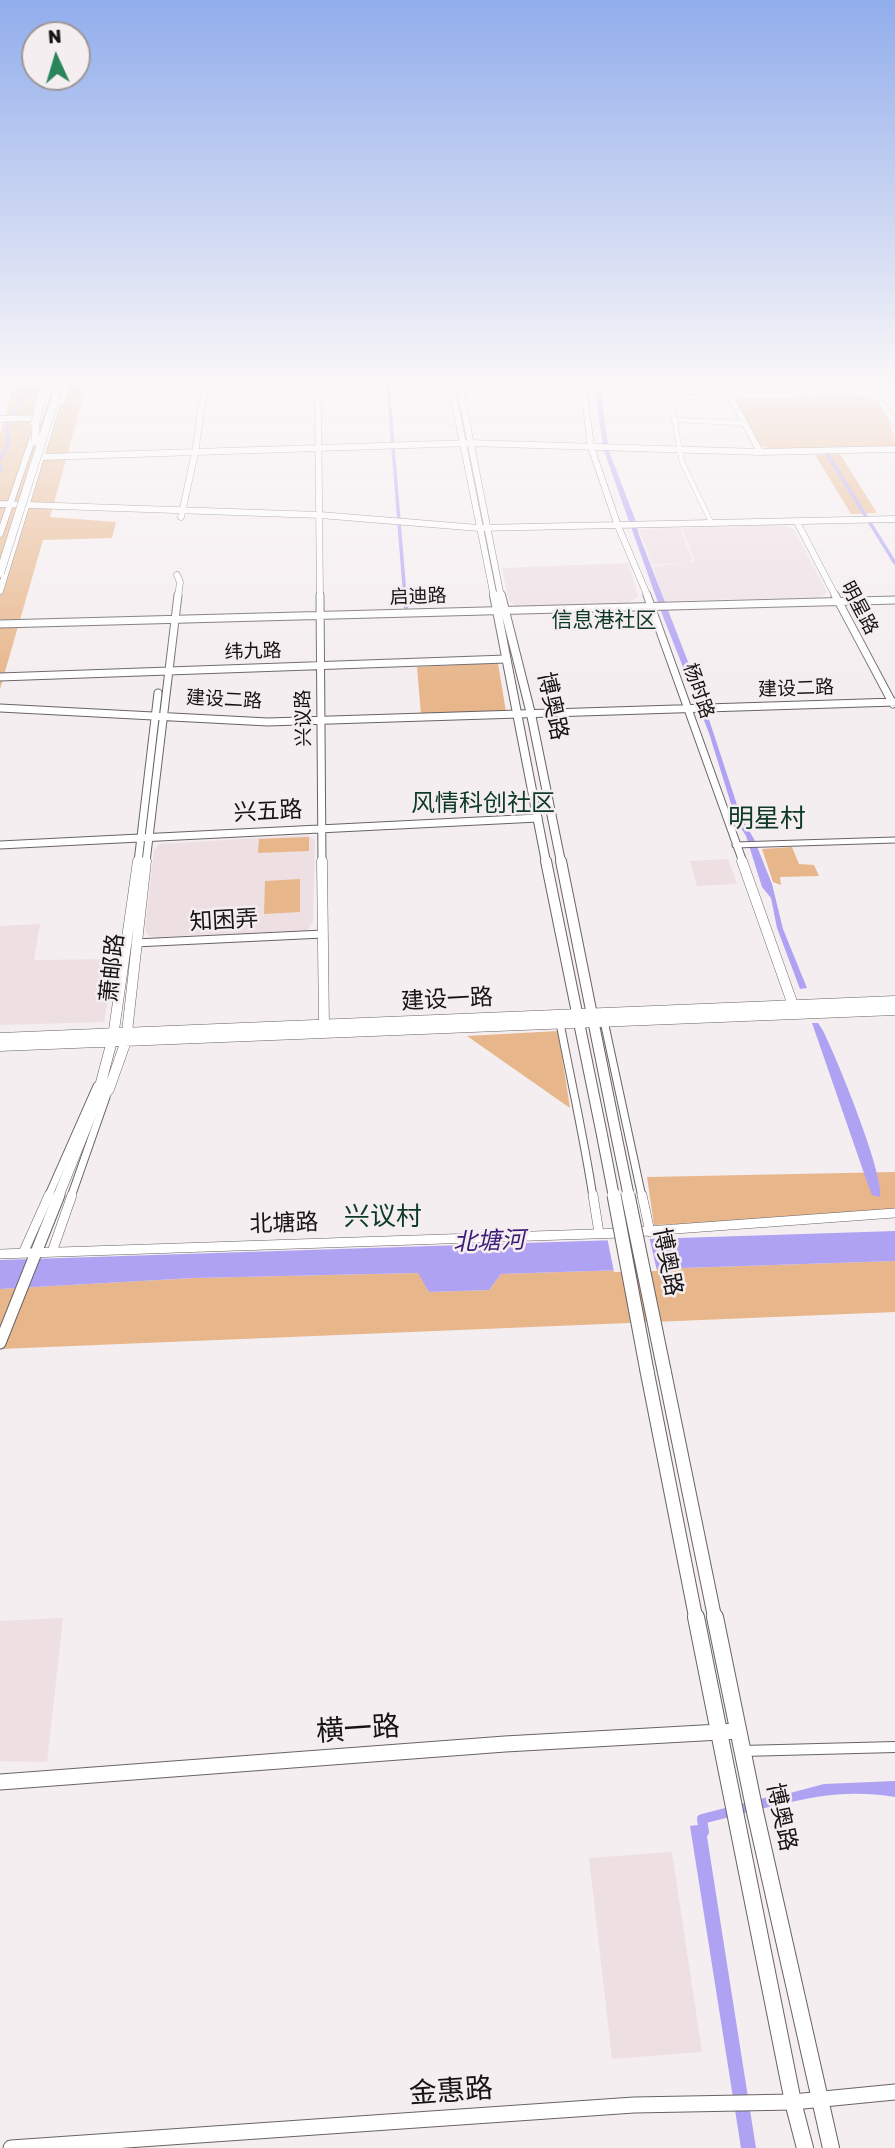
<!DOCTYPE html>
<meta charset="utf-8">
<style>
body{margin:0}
#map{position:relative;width:895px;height:2148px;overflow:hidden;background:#f5eef0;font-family:Rubik,sans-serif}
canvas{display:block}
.north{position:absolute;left:21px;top:21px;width:70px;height:70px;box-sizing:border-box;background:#f5eef0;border:2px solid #9c9798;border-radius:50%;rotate:356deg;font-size:19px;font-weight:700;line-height:28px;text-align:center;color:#171415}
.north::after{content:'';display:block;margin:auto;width:24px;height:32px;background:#2a855b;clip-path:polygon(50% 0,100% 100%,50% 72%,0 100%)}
</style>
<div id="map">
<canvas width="895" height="2148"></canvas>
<div class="north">N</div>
</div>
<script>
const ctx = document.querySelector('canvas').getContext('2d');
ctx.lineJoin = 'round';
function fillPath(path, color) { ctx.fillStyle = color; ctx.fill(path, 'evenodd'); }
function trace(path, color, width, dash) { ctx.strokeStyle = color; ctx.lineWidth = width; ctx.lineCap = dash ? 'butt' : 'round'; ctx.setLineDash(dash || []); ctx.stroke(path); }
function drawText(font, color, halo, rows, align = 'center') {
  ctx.font = font + ' Rubik,"Noto Sans SC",sans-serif'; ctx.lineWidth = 5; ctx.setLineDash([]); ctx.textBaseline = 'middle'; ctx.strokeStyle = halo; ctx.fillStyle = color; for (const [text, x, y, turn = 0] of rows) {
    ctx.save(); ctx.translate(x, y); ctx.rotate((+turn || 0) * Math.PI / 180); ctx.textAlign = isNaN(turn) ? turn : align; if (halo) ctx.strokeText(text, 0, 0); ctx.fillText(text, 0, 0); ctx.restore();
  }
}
fillPath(new Path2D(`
 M783 525 794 529 827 592 821 597 666 601 663 598 653 567 695 561 682 528Z
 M680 528 692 559 688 562 652 565 639 529Z
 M629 563 638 597 627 603 517 607 509 601 502 568Z
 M308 835 315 840 313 921 308 930 155 937 149 936 145 930 154 850 159 844Z
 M728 859 737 884 697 886 690 861Z
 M40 924 34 960 115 959 104 1022 0 1025V926Z
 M63 1618 47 1762 0 1761V1621Z
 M672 1852 702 2052 612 2059 589 1858Z`), '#eedfe3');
fillPath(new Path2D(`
 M14 384H87L50 517 116 522 112 538 43 540 0 689V434Z
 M866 397C883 402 895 429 895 446L772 449 760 446 737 403 746 398Z
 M840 454 877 513 851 514 815 455Z
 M498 663 506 712 421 714 417 667Z
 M309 837V851L258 853 259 839Z
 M792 847 799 864 814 865 819 876 780 877 781 885 773 882 762 849Z
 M300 879V912L264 914 265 881Z
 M558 1031 570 1108 467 1036Z
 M895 1172V1215L654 1225 647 1177Z
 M895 1261V1312L0 1349V1289L194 1278 419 1273 429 1292 489 1290 501 1274Z`), '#e8b68b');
fillPath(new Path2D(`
 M594 386 600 387 609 451 635 519 639 535 702 698 741 817 754 839 772 884 783 929 807 988 800 989 777 928 771 898 762 887 746 836 736 820 709 733 662 614 604 451Z
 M812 1023H818L822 1029C835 1053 885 1176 880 1197L872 1195 867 1182Z
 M895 1231V1261L501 1274 489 1290 429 1292 418 1273 194 1278 0 1289V1260Z
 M895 1781V1797C852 1790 819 1795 778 1805L775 1797 824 1784Z
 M705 1824 756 2148H741L690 1826Z`), '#b0a2f3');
fillPath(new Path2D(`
 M649 1236 657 1271 614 1272 607 1237Z`), '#f5eef0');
trace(new Path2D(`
 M388 384 405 597
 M787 384 789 389
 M824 449 895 563
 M0 459 8 443 7 425 30 384
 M0 465V471`), '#b0a2f3', 3.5);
trace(new Path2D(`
 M405 595 406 607`), '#b0a2f3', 4.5);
trace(new Path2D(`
 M704 1832 702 1819 784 1798`), '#b0a2f3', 10);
const streetFar4 = new Path2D(`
 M668 384 682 462 712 524
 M674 420 743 423`);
const streetFar3 = new Path2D(`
 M735 845 895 840`);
const streetFar2 = new Path2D(`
 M135 943 323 934
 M604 1021 642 1197
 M560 1023C571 1081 584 1138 593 1197
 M48 1197 97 1086
 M71 1197 106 1097`);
const streetFar1 = new Path2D(`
 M593 1195 599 1233
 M642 1195 650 1232
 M634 1232 895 1213
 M52 1252 72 1195
 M23 1253 49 1195
 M0 1254 622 1233`);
const street = new Path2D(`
 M742 1751 895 1747`);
const secondaryFar4 = new Path2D(`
 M583 384 591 447 618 526 648 597
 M724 384 760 452
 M869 384 895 423
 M318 402 320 597
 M0 419 40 418
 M43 457 470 443 760 452 895 449
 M0 504 320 515 479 528 895 519
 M181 517 195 453 205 384
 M797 522 836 597
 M177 575 180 582 178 597`);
const secondaryFar3 = new Path2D(`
 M320 595 322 862
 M647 595 743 862
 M835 595 893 704
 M0 624 895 600
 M0 677 506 659
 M0 708 268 722 895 702
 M0 845 538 818
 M138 862 158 693
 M146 862 178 595`);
const secondaryFar2 = new Path2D(`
 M322 861 324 1028
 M742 861 793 1005
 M0 1038 895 1001
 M0 1046 895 1010
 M94 1109 113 1037 138 861
 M58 1197 93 1110 109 1089 126 1041 146 861`);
const secondaryFar1 = new Path2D(`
 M0 1343 59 1195`);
const secondary = new Path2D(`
 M0 1782 505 1744 738 1731
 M11 2148 634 2105 793 2102 895 2092`);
const primaryFar4 = new Path2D(`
 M451 384 494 597
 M459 384 501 597
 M618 384 729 395 895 394
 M0 534 51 384
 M0 591 63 386`);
const primaryFar3 = new Path2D(`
 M494 595 546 862
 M501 595 531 714 561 862`);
const primaryFar2 = new Path2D(`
 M546 861 602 1135
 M561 861 616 1134`);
const primaryFar1 = new Path2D(`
 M664 1370 715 1619
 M647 1371 696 1619`);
const primary = new Path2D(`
 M696 1617 793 2102 805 2148
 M715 1617 755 1812 831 2148`);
const highway = new Path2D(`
 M51 384H57L55 392 50 391Z
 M64 384H70L65 404 62 406 59 404Z`);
trace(streetFar4, '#696365', 5);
trace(streetFar3, '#696365', 7);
trace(streetFar2, '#696365', 9);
trace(streetFar1, '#696365', 10);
trace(street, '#696365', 12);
trace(secondaryFar4, '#696365', 7);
trace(secondaryFar3, '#696365', 9);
trace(secondaryFar2, '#696365', 11);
trace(secondaryFar1, '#696365', 13);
trace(secondary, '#696365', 17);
trace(primaryFar4, '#696365', 7);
trace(primaryFar3, '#696365', 10);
trace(primaryFar2, '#696365', 12);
trace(primaryFar1, '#696365', 15);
trace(primary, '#696365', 18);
trace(highway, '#696365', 2);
trace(streetFar4, '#fff', 4.5);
trace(streetFar3, '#fff', 5);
trace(streetFar2, '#fff', 7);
trace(streetFar1, '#fff', 9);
trace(street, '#fff', 10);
trace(secondaryFar4, '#fff', 6);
trace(secondaryFar3, '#fff', 7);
trace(secondaryFar2, '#fff', 10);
trace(secondaryFar1, '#fff', 11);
trace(secondary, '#fff', 15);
trace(primaryFar4, '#fff', 6);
trace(primaryFar3, '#fff', 8);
trace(primaryFar2, '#fff', 10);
trace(primaryFar1, '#fff', 13);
trace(primary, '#fff', 16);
fillPath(highway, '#fff');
const primaryBridgeFar1 = new Path2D(`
 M616 1134 629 1197
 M602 1135 614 1197`);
const primaryBridge = new Path2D(`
 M614 1195 647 1371
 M628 1195 664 1370`);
const highwayBridge = new Path2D(`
 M36 441 35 423 45 385
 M0 573 60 384`);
trace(primaryBridgeFar1, '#696365', 12, []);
trace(primaryBridge, '#696365', 15, []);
trace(highwayBridge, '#696365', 9, []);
trace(primaryBridgeFar1, '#fff', 10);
trace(primaryBridge, '#fff', 13);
trace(highwayBridge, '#fff', 8);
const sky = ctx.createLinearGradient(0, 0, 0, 685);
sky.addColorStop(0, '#91adec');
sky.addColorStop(0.56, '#faf7f8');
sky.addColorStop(1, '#faf7f800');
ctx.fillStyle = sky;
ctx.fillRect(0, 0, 895, 685);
drawText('19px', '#171415', '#f5eef0', [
 ["启迪路",418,597,-2],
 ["明星路",859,608,62],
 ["纬九路",253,652,-2],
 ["建设二路",796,689,-2],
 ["杨时路",698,691,71],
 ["建设二路",224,700,3],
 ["兴议路",304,718,-91]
]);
drawText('21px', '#0d3925', '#f5eef0', [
 ["信息港社区",604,621]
]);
drawText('23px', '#171415', '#f5eef0', [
 ["博奥路",552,706,78],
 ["兴五路",268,812,-3],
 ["知困弄",224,921,-3],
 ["萧邮路",113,968,-84],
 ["建设一路",447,1000,-3],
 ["北塘路",284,1224,-2],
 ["博奥路",667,1262,79],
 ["博奥路",781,1817,78]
]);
drawText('24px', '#0d3925', '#f5eef0', [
 ["风情科创社区",483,804]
]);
drawText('italic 24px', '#3a1b77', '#f5eef0', [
 ["北塘河",489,1242,-2]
]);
drawText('26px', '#0d3925', '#f5eef0', [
 ["明星村",767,819],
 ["兴议村",383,1217]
]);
drawText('28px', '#171415', '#f5eef0', [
 ["横一路",358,1730,-4],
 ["金惠路",451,2092,-4]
]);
</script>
